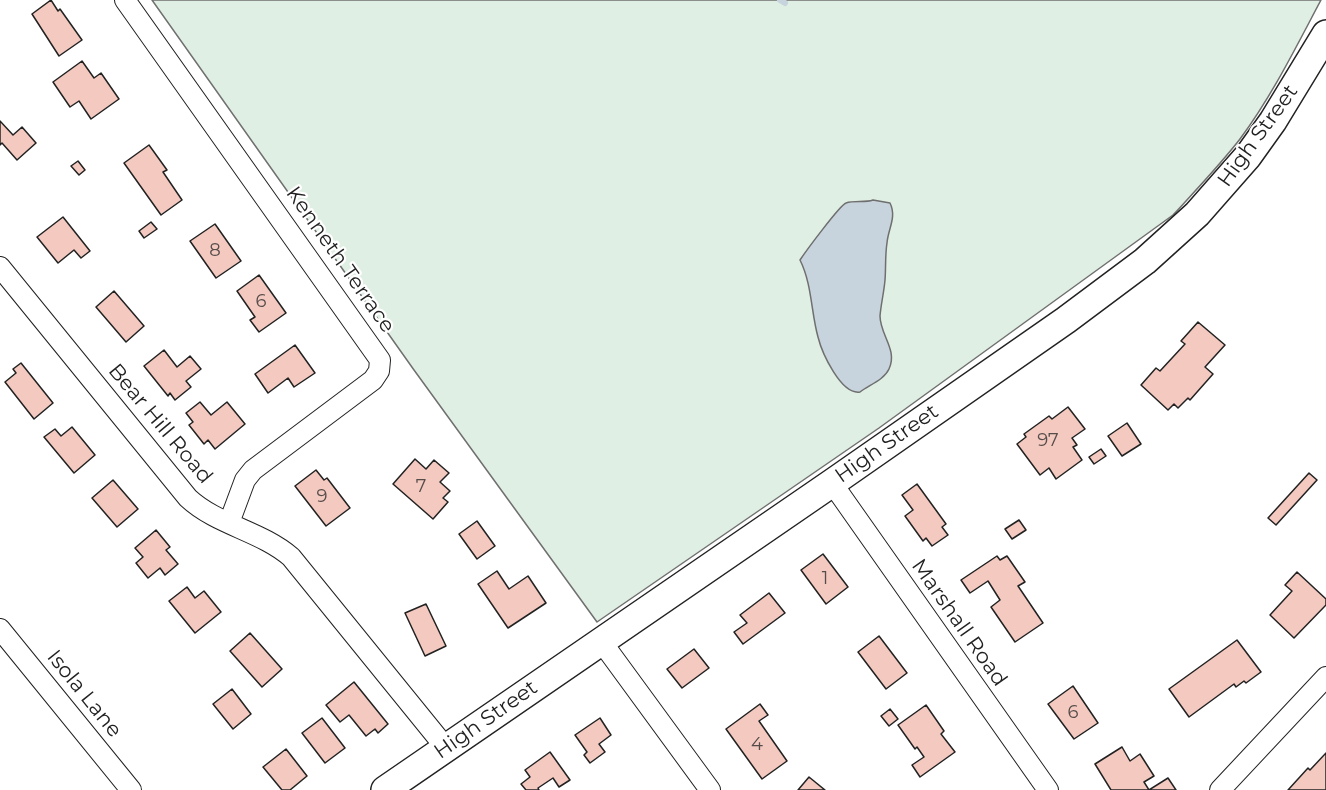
<!DOCTYPE html>
<style>
body{margin:0}
canvas{display:block;background:#fff}
</style>
<canvas width="1326" height="790"></canvas>
<script>
const ctx = document.querySelector('canvas').getContext('2d');
ctx.lineJoin = 'round';
function fillPath(path, color) { ctx.fillStyle = color; ctx.fill(path, 'evenodd'); }
function trace(path, color, width, dash) { ctx.strokeStyle = color; ctx.lineWidth = width; ctx.lineCap = dash ? 'butt' : 'round'; ctx.setLineDash(dash || []); ctx.stroke(path); }
function drawText(font, color, halo, rows, align = 'center') {
  ctx.font = font + ' Montserrat,sans-serif'; ctx.lineWidth = 4.5; ctx.setLineDash([]); ctx.textBaseline = 'middle'; ctx.strokeStyle = halo; ctx.fillStyle = color; for (const [text, x, y, turn = 0] of rows) {
    ctx.save(); ctx.translate(x, y); ctx.rotate((+turn || 0) * Math.PI / 180); ctx.textAlign = isNaN(turn) ? turn : align; if (halo) ctx.strokeText(text, 0, 0); ctx.fillText(text, 0, 0); ctx.restore();
  }
}
const green = new Path2D(`
 M152 0H1321C1296 47 1272 96 1240 139 1219 166 1196 190 1173 215L879 428 597 622 414 370Z`);
fillPath(green, '#e0efe3');
trace(green, '#6f6f6f', 1.5);
const water = new Path2D(`
 M873 200 890 203C897 217 888 229 887 243 885 255 886 268 885 280 884 292 881 304 880 316 880 335 898 350 889 369 884 380 869 385 860 392 841 395 822 353 818 337 811 312 812 284 800 260 806 251 840 205 846 203 854 200 865 203 873 200Z`);
fillPath(water, '#c7d3dd');
trace(water, '#6f6f6f', 1.5);
trace(new Path2D(`
 M780 0 785 3`), '#c7d3dd', 6);
const building = new Path2D(`
 M51 0 58 11 60 9 82 40 59 56 32 14Z
 M82 61 94 78 101 73 119 99 91 119 79 101 70 107 53 82Z
 M0 121 13 135 22 127 36 143 17 160 2 143 0 145Z
 M149 145 167 170 163 172 182 200 161 215 124 163Z
 M78 161 85 170 79 175 71 166Z
 M63 217 90 251 81 258 74 250 58 263 37 237Z
 M151 222 157 229 144 238 139 231Z
 M215 224 241 261 216 278 190 241Z
 M259 275 286 313 259 332 250 320 255 317 237 291Z
 M114 291 144 326 126 342 96 307Z
 M1198 322 1225 345 1205 367 1213 374 1190 400 1188 398 1178 408 1174 404 1168 410 1141 385 1156 368 1160 371 1185 344 1181 341Z
 M295 345 315 373 294 387 288 378 268 393 255 374Z
 M164 350 177 367 190 356 201 369 186 381 191 387 175 400 170 393 168 396 144 366Z
 M21 363 53 403 34 419 5 382 16 373 13 369Z
 M200 402 211 415 227 402 245 424 215 449 208 440 204 444 189 425 193 422 186 413Z
 M1068 407 1085 429 1072 438 1077 445 1073 447 1082 460 1056 479 1049 468 1040 475 1017 444 1026 437 1024 434 1049 416 1052 419Z
 M1127 423 1141 444 1122 456 1108 436Z
 M72 427 95 455 74 473 44 437 55 429 61 436Z
 M1101 449 1106 456 1094 464 1089 457Z
 M415 459 426 469 434 460 449 473 440 482 450 491 443 498 448 502 433 519 393 484Z
 M316 470 324 480 327 478 350 508 326 526 295 486Z
 M1309 473 1317 480 1276 525 1268 518Z
 M113 480 138 509 117 527 92 498Z
 M917 484 946 524 942 527 948 535 932 546 926 538 923 541 905 516 913 510 902 495Z
 M1019 520 1026 530 1012 539 1005 529Z
 M477 521 495 546 477 559 459 534Z
 M156 530 170 547 166 550 178 564 165 575 160 568 148 578 136 563 143 557 135 548Z
 M823 554 848 587 826 604 801 570Z
 M997 556 1000 560 1007 556 1025 582 1018 586 1043 623 1015 642 991 607 1000 600 988 581 970 593 961 580Z
 M497 571 509 589 528 576 546 603 508 628 478 584Z
 M1297 572 1326 599V605L1294 638 1270 615 1292 591 1285 585Z
 M187 587 195 598 204 591 221 612 195 633 169 601Z
 M769 593 785 613 743 644 734 632 747 623 740 615Z
 M426 604 446 646 425 656 405 613Z
 M250 633 282 669 262 687 230 651Z
 M879 636 907 673 886 689 858 652Z
 M1237 640 1261 672 1246 683 1244 681 1236 687 1234 684 1189 717 1169 689Z
 M694 649 709 668 682 688 667 669Z
 M354 682 388 724 378 733 375 729 366 736 349 715 340 722 326 705Z
 M1073 686 1098 723 1074 739 1048 704Z
 M232 689 251 714 233 729 213 704Z
 M760 704 768 715 759 721 787 761 762 779 726 729Z
 M926 705 944 731 941 734 955 752 920 777 912 765 924 757 917 747 915 749 898 725Z
 M890 709 898 719 889 726 881 716Z
 M322 718 345 748 325 763 302 733Z
 M600 718 611 735 599 744 605 752 590 763 584 755 587 752 575 735Z
 M1122 747 1130 761 1140 754 1154 776 1144 782 1149 790 1168 778 1176 790H1111L1095 764Z
 M286 749 307 776 290 790H282L263 767Z
 M550 752 570 780 559 787 553 778 538 788 539 790H526L521 784 530 777 525 770Z
 M1326 753V790H1288L1308 768 1310 770Z
 M809 777 825 790H798Z`);
fillPath(building, '#f3c9c0');
trace(building, '#222', 1.5);
const street = new Path2D(`
 M125 0 380 360 379 371 373 380 253 470 245 480 229 523
 M0 267 188 498C217 525 261 531 291 557L446 748
 M832 483 1048 790
 M0 629 131 790
 M601 641 710 790
 M1220 790 1326 677`);
const secondary = new Path2D(`
 M385 790 832 483 1066 320 1145 261 1197 214 1248 156 1273 121 1326 34`);
trace(street, '#222', 22);
trace(secondary, '#222', 30);
trace(street, '#fff', 20);
trace(secondary, '#fff', 27);
drawText('18px', '#564c4a', null, [
 ["8",215,251],
 ["6",261,302],
 ["97",1048,441],
 ["7",421,487],
 ["9",322,497],
 ["1",825,579],
 ["6",1073,713],
 ["4",757,745]
]);
drawText('21px', '#222', '#fff', [
 ["High Street",1258,136,-54],
 ["Kenneth Terrace",340,260,55],
 ["Bear Hill Road",160,424,50],
 ["High Street",887,444,-35],
 ["Marshall Road",959,623,55],
 ["Isola Lane",84,694,51],
 ["High Street",486,720,-35]
]);
</script>
